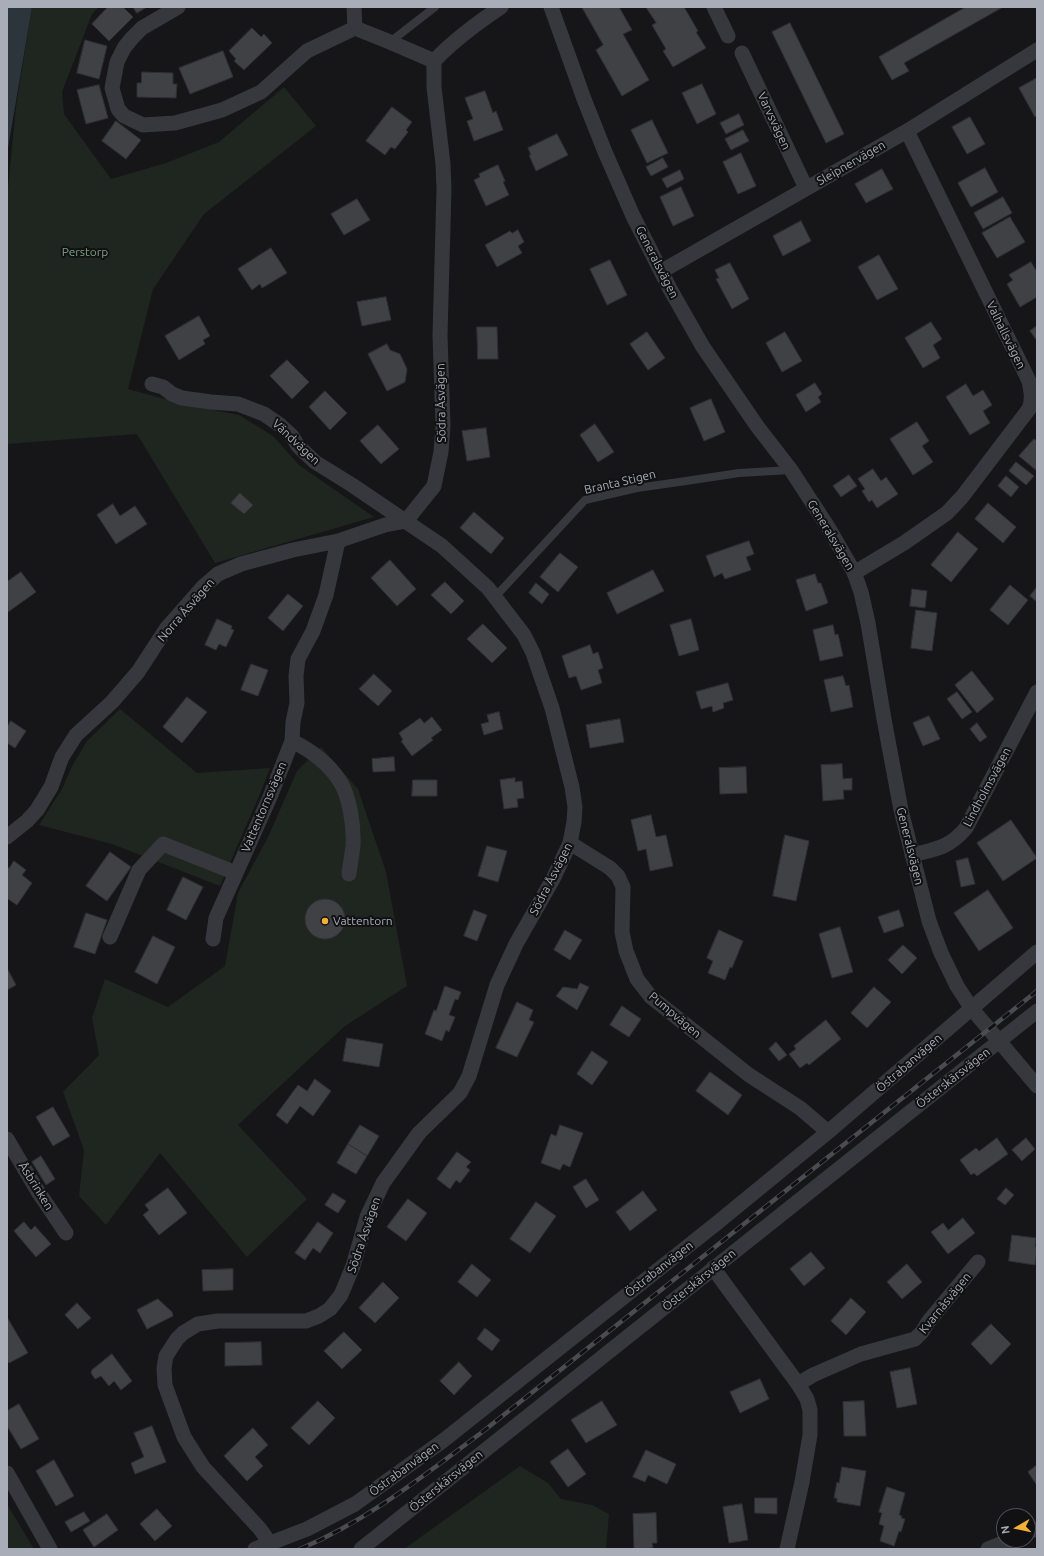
<!DOCTYPE html>
<meta charset="utf-8">
<style>
body{margin:0}
#map{position:relative;width:1044px;height:1556px;overflow:hidden;background:#161618;font-family:Ubuntu,sans-serif}
canvas{display:block}
.frame{position:absolute;inset:0;border:8px solid #a8adb8;pointer-events:none}
.north{position:absolute;left:996px;top:1508px;width:40px;height:40px;box-sizing:border-box;background:#111113;border:1px solid #4d4f55;border-radius:50%;rotate:261deg;font-size:11px;font-weight:700;line-height:16px;text-align:center;color:#a8adb8}
.north::after{content:'';display:block;margin:auto;width:14px;height:18px;background:#f2b134;clip-path:polygon(50% 0,100% 100%,50% 72%,0 100%)}
</style>
<div id="map">
<canvas width="1044" height="1556"></canvas>
<div class="frame"></div>
<div class="north">N</div>
</div>
<script>
const ctx = document.querySelector('canvas').getContext('2d');
ctx.lineJoin = 'round';
function fillPath(path, color) { ctx.fillStyle = color; ctx.fill(path, 'evenodd'); }
function trace(path, color, width, dash) { ctx.strokeStyle = color; ctx.lineWidth = width; ctx.lineCap = dash ? 'butt' : 'round'; ctx.setLineDash(dash || []); ctx.stroke(path); }
function drawText(font, color, halo, rows, align = 'center') {
  ctx.font = font + ' Ubuntu,sans-serif'; ctx.lineWidth = 4; ctx.setLineDash([]); ctx.textBaseline = 'middle'; ctx.strokeStyle = halo; ctx.fillStyle = color; for (const [text, x, y, turn = 0] of rows) {
    ctx.save(); ctx.translate(x, y); ctx.rotate((+turn || 0) * Math.PI / 180); ctx.textAlign = isNaN(turn) ? turn : align; if (halo) ctx.strokeText(text, 0, 0); ctx.fillText(text, 0, 0); ctx.restore();
  }
}
fillPath(new Path2D(`
 M32 7H99L92 14 62 92 64 114 111 179 166 163 219 142 284 87 316 126 204 214 153 289 128 389 187 405 239 415 273 436 299 465 374 517 215 563 137 434 7 444V198L16 107Z
 M120 709 197 773 270 768 260 794 220 886 112 844 39 825 62 789 72 766 87 741Z
 M321 747 358 789 386 872 407 986 345 1026 238 1125 307 1199 247 1257 160 1153 106 1225 79 1196 84 1150 63 1092 99 1055 92 1018 105 979 168 1007 225 966 238 893 268 837 297 771Z
 M520 1466 548 1483 561 1499 592 1505 609 1514 606 1549H404Z
 M7 1504 34 1549H7Z`), '#1e261f');
fillPath(new Path2D(`
 M7 7H32L7 154Z`), '#2c353c');
const building = new Path2D(`
 M108 7H123L133 17 109 41 92 24Z
 M133 7H147L137 13Z
 M582 7H619L632 30 623 34 649 80 622 96 596 50 603 45Z
 M646 7H684L698 31 696 32 706 48 673 67 663 51 666 49 652 25 656 23Z
 M966 7H1003L904 63 909 71 892 80 879 57Z
 M790 23 844 134 826 143 772 32Z
 M252 28 261 37 264 34 272 43 244 70 234 61 236 59 229 51Z
 M85 40 107 46 99 79 77 73Z
 M223 51 233 77 190 94 179 68Z
 M142 72 173 73V84H177L176 98 137 97V83H141Z
 M1037 78V115L1035 117 1019 88Z
 M702 84 716 114 697 124 682 93Z
 M99 85 108 118 86 124 77 90Z
 M485 91 493 113 496 111 503 130 474 141 467 121 473 119 465 98Z
 M392 107 412 122 406 130 408 132 395 149 391 147 385 155 366 141Z
 M739 114 744 125 726 134 720 123Z
 M970 117 985 144 967 154 952 127Z
 M652 120 668 153 647 163 631 130Z
 M116 121 141 140 126 159 102 141Z
 M743 130 749 141 731 150 725 139Z
 M557 134 568 155 536 171 529 155H531L528 148Z
 M741 153 756 186 738 194 723 162Z
 M663 158 668 167 651 176 646 167Z
 M498 165 505 181 503 182 509 195 486 206 474 180 480 177 479 174Z
 M985 168 998 192 971 207 958 183Z
 M882 169 893 189 866 203 855 184Z
 M680 170 684 179 667 188 662 179Z
 M681 187 694 216 673 226 660 197Z
 M1003 197 1012 213 983 229 974 213Z
 M357 199 370 220 344 235 331 214Z
 M1010 217 1025 242 997 258 982 233Z
 M801 221 811 241 783 256 773 236Z
 M518 230 524 242 518 246 522 253 497 267 485 245 510 231 512 233Z
 M271 248 287 273 262 288 260 284 252 290 238 269Z
 M879 255 898 289 877 300 858 267Z
 M610 260 627 295 607 305 590 269Z
 M1031 262 1037 272V297L1020 307 1007 284 1013 280 1009 275Z
 M730 263 749 299 732 309 716 279 719 278 715 270Z
 M386 297 391 320 362 326 357 302Z
 M199 316 210 336 203 340 205 344 179 360 165 336Z
 M931 322 942 339 933 345 940 358 923 368 905 338Z
 M1037 326V341L1030 331Z
 M477 327H497L498 359H478Z
 M647 332 665 358 648 370 630 344Z
 M785 332 802 361 782 372 766 343Z
 M387 344 390 350 400 354 407 369 405 382 387 391 368 354Z
 M287 360 309 382 292 399 270 376Z
 M815 383 822 394 818 397 821 402 806 412 796 395Z
 M966 384 973 396 983 390 992 405 983 411 990 423 970 435 946 397Z
 M325 391 347 413 330 430 309 407Z
 M711 399 725 432 704 441 690 408Z
 M917 422 929 441 922 446 933 462 913 475 890 439Z
 M595 424 614 452 598 462 580 435Z
 M378 425 399 449 381 464 360 441Z
 M486 428 490 457 467 461 462 431Z
 M1034 439 1037 441V471L1019 456Z
 M1016 462 1034 476 1026 485 1009 471Z
 M873 469 881 481 886 477 898 494 877 508 872 500 869 502 862 491 865 489 858 479Z
 M849 475 857 486 841 497 833 486Z
 M1006 476 1019 487 1011 497 998 486Z
 M240 493 253 505 244 514 231 503Z
 M988 503 1016 527 1003 543 975 519Z
 M113 504 120 516 135 506 147 524 116 544 97 515Z
 M474 512 504 538 491 554 460 528Z
 M958 532 978 549 951 582 931 565Z
 M749 541 754 554 746 557 751 570 725 579 722 573 714 577 706 556Z
 M560 553 578 567 558 592 540 577Z
 M390 560 416 589 397 606 371 578Z
 M653 570 664 591 617 614 607 593Z
 M21 572 36 592 8 612 7 582Z
 M815 574 818 583H821L828 603 806 611 796 580Z
 M445 582 464 601 451 614 431 595Z
 M536 583 549 594 542 604 529 593Z
 M1010 585 1028 600 1008 625 990 610Z
 M1037 587V602L1030 596Z
 M912 589 927 591 925 608 910 606Z
 M288 594 303 606 283 631 268 618Z
 M916 610 937 613 932 651 911 648Z
 M217 619 232 626 231 629 234 630 226 647 219 644 216 650 205 645Z
 M691 619 699 650 679 656 670 625Z
 M483 624 507 648 492 663 467 639Z
 M833 625 835 635 838 634 843 656 820 661 813 630Z
 M590 645 593 654 598 652 603 668 598 670 602 683 581 690 576 676 569 678 562 656Z
 M251 664 268 670 258 696 241 690Z
 M972 671 994 699 977 713 955 685Z
 M374 674 392 691 378 706 359 689Z
 M843 676 846 686 849 685 853 707 831 712 824 680Z
 M728 683 733 700 723 703 724 708 713 712 712 706 701 709 696 692Z
 M957 692 972 712 962 719 947 699Z
 M187 697 207 712 182 743 163 727Z
 M499 712 503 729 484 735 481 724 489 722 487 715Z
 M929 716 940 739 923 746 913 723Z
 M432 717 442 730 431 738 433 740 412 756 401 741 403 740 399 733 420 718 424 723Z
 M620 719 624 742 590 748 586 725Z
 M11 721 26 731 15 748 7 743V727Z
 M977 723 987 737 980 742 970 729Z
 M394 757 395 771 373 772 372 759Z
 M842 764 843 779 852 778V790H843L844 799 823 801 821 765Z
 M746 767 747 793 720 794 719 768Z
 M515 778V782L522 781 524 798 517 799 518 807 504 809 500 780Z
 M413 780H437V796H412Z
 M651 815 656 837 666 835 673 866 650 871 646 849 638 851 631 820Z
 M1011 820 1037 858 1003 881 977 843Z
 M785 835 809 841 796 901 773 896Z
 M487 846 507 851 498 882 478 876Z
 M110 852 131 867 107 901 86 886Z
 M968 858 975 884 961 887 956 861Z
 M14 861 26 870 22 875 32 883 17 905 8 899 7 901V867L9 868Z
 M183 877 203 887 186 920 167 910Z
 M988 890 1013 928 979 951 954 913Z
 M305 919a20 20 0 1 1 40 0a20 20 0 1 1-40 0Z
 M474 910 487 915 477 941 464 936Z
 M899 910 904 926 884 933 878 917Z
 M86 913 107 920 95 954 74 947Z
 M840 927 853 972 832 978 819 934Z
 M565 930 582 940 570 960 554 950Z
 M719 930 743 941 732 968 730 967 725 980 708 973 713 961 707 958Z
 M153 936 175 947 157 984 135 972Z
 M903 945 917 958 902 974 888 960Z
 M7 968 16 985 7 990Z
 M580 983 589 987 577 1010 556 996 563 987 577 989Z
 M445 986 461 992 458 1000 455 999 449 1015 455 1017 449 1032 446 1030 442 1041 425 1034 434 1010 436 1011Z
 M874 987 891 1002 867 1028 851 1013Z
 M517 1002 533 1010 529 1020 534 1022 517 1057 496 1048Z
 M622 1006 641 1019 629 1037 610 1025Z
 M826 1020 841 1039 809 1065 807 1063 800 1068 789 1054 796 1049 794 1046Z
 M347 1038 383 1044 379 1067 343 1061Z
 M776 1042 787 1055 779 1061 769 1049Z
 M592 1051 608 1062 592 1085 577 1074Z
 M710 1072 742 1095 728 1115 696 1091Z
 M315 1079 331 1091 313 1116 300 1106 287 1124 276 1115 298 1085 307 1091Z
 M53 1107 70 1136 53 1146 36 1117Z
 M360 1125 379 1136 367 1156 348 1144Z
 M560 1125 583 1133 570 1167 563 1164 560 1170 541 1163 551 1134 556 1136Z
 M997 1138 1008 1154 977 1176 974 1173 971 1175 960 1160 976 1148 979 1151Z
 M1026 1138 1035 1149 1022 1161 1012 1150Z
 M348 1144 367 1156 356 1174 337 1163Z
 M457 1152 471 1162 466 1167 470 1170 460 1183 456 1180 450 1189 437 1179Z
 M41 1156 55 1179 46 1185 32 1162Z
 M586 1179 599 1200 586 1208 573 1187Z
 M168 1188 187 1213 159 1235 143 1215 149 1210 145 1205Z
 M1006 1188 1014 1195 1005 1205 997 1199Z
 M643 1191 657 1210 630 1231 616 1212Z
 M333 1193 346 1201 338 1213 325 1205Z
 M408 1199 427 1213 406 1241 387 1227Z
 M536 1202 556 1216 530 1253 510 1239Z
 M963 1218 975 1233 948 1254 931 1232 943 1223 948 1230Z
 M24 1222 31 1230 35 1226 51 1244 36 1257 14 1231Z
 M318 1222 333 1233 320 1253 313 1248 305 1260 295 1253Z
 M1012 1235 1036 1238 1035 1247H1037V1249L1035 1265 1009 1261Z
 M811 1252 825 1268 804 1286 790 1269Z
 M472 1264 491 1280 477 1297 458 1282Z
 M907 1264 922 1282 902 1299 887 1282Z
 M233 1269V1290L203 1291 202 1270Z
 M383 1282 399 1298 375 1323 359 1308Z
 M851 1298 866 1312 846 1335 831 1321Z
 M158 1299 172 1312 173 1316 147 1329 137 1310Z
 M77 1303 91 1318 78 1329 65 1315Z
 M7 1317 28 1353 9 1363 7 1360Z
 M991 1324 1011 1344 991 1365 971 1344Z
 M485 1328 500 1340 492 1351 477 1339Z
 M344 1332 362 1350 342 1369 324 1351Z
 M261 1342 262 1365 225 1366V1343Z
 M112 1354 132 1381 121 1390 114 1381 109 1386 101 1376 95 1379 91 1373 92 1370Z
 M459 1362 472 1376 454 1395 440 1381Z
 M910 1368 917 1404 897 1408 890 1372Z
 M760 1379 769 1399 740 1413 730 1392Z
 M318 1401 335 1418 309 1445 291 1428Z
 M602 1401 617 1425 586 1443 571 1420Z
 M864 1401 866 1436H844L843 1402Z
 M19 1404 39 1439 21 1449 7 1426V1411Z
 M152 1426 166 1462 135 1474 131 1463 144 1457 134 1433Z
 M253 1428 268 1445 255 1457 263 1466 247 1481 224 1456Z
 M568 1449 586 1474 568 1487 550 1462Z
 M646 1450 676 1464 667 1484 648 1475 645 1482 633 1477Z
 M54 1460 74 1496 56 1506 36 1471Z
 M1037 1465V1483L1036 1484 1028 1472Z
 M842 1467 866 1471 860 1506 837 1502V1498H834L837 1482 839 1483Z
 M887 1487 905 1493 899 1515 902 1516 901 1518 905 1519 901 1532 899 1531 894 1546 880 1541 884 1526 879 1524 882 1513 879 1512Z
 M755 1498H777V1514L755 1513Z
 M742 1504 748 1540 729 1543 723 1507Z
 M157 1509 172 1526 155 1541 140 1524Z
 M84 1512 90 1521 71 1532 65 1522Z
 M656 1513 657 1543H652L653 1548 634 1549 633 1514Z
 M107 1514 118 1530 94 1547 83 1530Z`);
fillPath(building, '#404145');
trace(building, '#303034', 1);
trace(new Path2D(`
 M390 42 435 7
 M495 597 585 500 637 488 686 481 739 473 791 470`), '#37383d', 8);
trace(new Path2D(`
 M178 7 142 28 132 38 124 48 117 62 112 88 118 109 124 116 143 125 175 123 222 110 261 92 307 51 355 28 390 42 434 61
 M354 7 355 28
 M551 7 584 99 605 152 633 216 670 289 703 347 757 426 791 470 828 527 854 572 861 592 868 623 884 719 901 810 929 921 941 953 957 986 972 1009 1037 1086
 M714 7 728 36
 M742 53 806 188
 M662 271 907 131 1037 50
 M152 384 163 387 172 394 182 398 211 402 238 404 264 414 280 425 292 436 298 446 315 462 352 485 442 546 488 588 524 635 533 653 552 708 572 787 575 807 574 822 570 843 553 879 516 944 497 985 469 1076 460 1093 419 1133 383 1183 367 1217 353 1266 341 1295 330 1309 319 1316 306 1321H218L198 1324 183 1333 177 1339 166 1356 164 1368 165 1385 184 1437 203 1467 260 1529 270 1543
 M406 521 434 486 441 452 443 426 440 335 444 189 443 164 434 87V61C454 40 477 23 501 7
 M854 573 904 543 947 513 962 497 1029 409C1033 399 1031 391 1029 381L907 131
 M292 741C310 750 328 763 339 780 350 796 354 827 353 846 352 855 350 865 349 874
 M7 837 27 821 37 810 51 787 62 757 76 735 112 702 138 672 166 629 203 587 218 574 241 564 293 550 338 541 385 525 406 521
 M570 843 610 868 618 876 623 887 622 932 626 951 637 979 651 997 749 1075 800 1108 828 1132
 M912 855C936 849 949 848 966 828L1037 692
 M110 937 139 870 163 844 236 873
 M213 939 216 918 270 797 292 741 293 722 297 703 296 676 298 659 313 631 326 595 338 541
 M7 1139 37 1190 66 1233
 M713 1268 798 1384 807 1399 810 1410V1435L802 1482 787 1549
 M798 1384 813 1375 861 1354 915 1339 922 1332 928 1322 978 1262
 M7 1473 50 1549
 M1028 1532 1037 1529
 M255 1549 307 1529 355 1504 444 1440 717 1223 828 1132 1037 952
 M361 1549 1037 1011
 M988 1549 1010 1540`), '#37383d', 15);
const rail = new Path2D(`
 M300 1549C367 1521 423 1476 481 1433L1037 991`);
trace(rail, '#4a4c52', 4.5);
trace(rail, '#111113', 3, [9]);
for (const [x, y, r, color] of [
 [325,921,4,"#f2b134"]
]) { const dot = new Path2D(); dot.arc(x, y, r, 0, 2 * Math.PI); ctx.fillStyle = color; ctx.fill(dot); trace(dot, '#111113', 1.5); }
drawText('12px', '#a8adb8', '#111113', [
 ["Varvsvägen",774,121,65],
 ["Sleipnervägen",851,163,-30],
 ["Generalsvägen",657,262,63],
 ["Valhallsvägen",1006,335,64],
 ["Södra Åsvägen",441,403,-91],
 ["Vändvägen",296,442,43],
 ["Branta Stigen",620,482,-13],
 ["Generalsvägen",831,535,59],
 ["Norra Åsvägen",186,610,-49],
 ["Lindholmsvägen",987,787,-62],
 ["Vattentornsvägen",264,807,-67],
 ["Generalsvägen",910,846,76],
 ["Södra Åsvägen",551,879,-63],
 ["Pumpvägen",675,1015,40],
 ["Östrabanvägen",909,1063,-41],
 ["Österskärsvägen",953,1078,-38],
 ["Åsbrinken",36,1186,58],
 ["Södra Åsvägen",364,1235,-71],
 ["Östrabanvägen",659,1269,-38],
 ["Österskärsvägen",699,1280,-39],
 ["Kvarnåsvägen",945,1303,-51],
 ["Östrabanvägen",404,1469,-36],
 ["Österskärsvägen",446,1481,-39]
]);
drawText('12px', '#7fa381', '#111113', [
 ["Perstorp",85,252]
]);
drawText('12px', '#a8adb8', '#111113', [
 ["Vattentorn",333,921]
], 'left');
</script>
